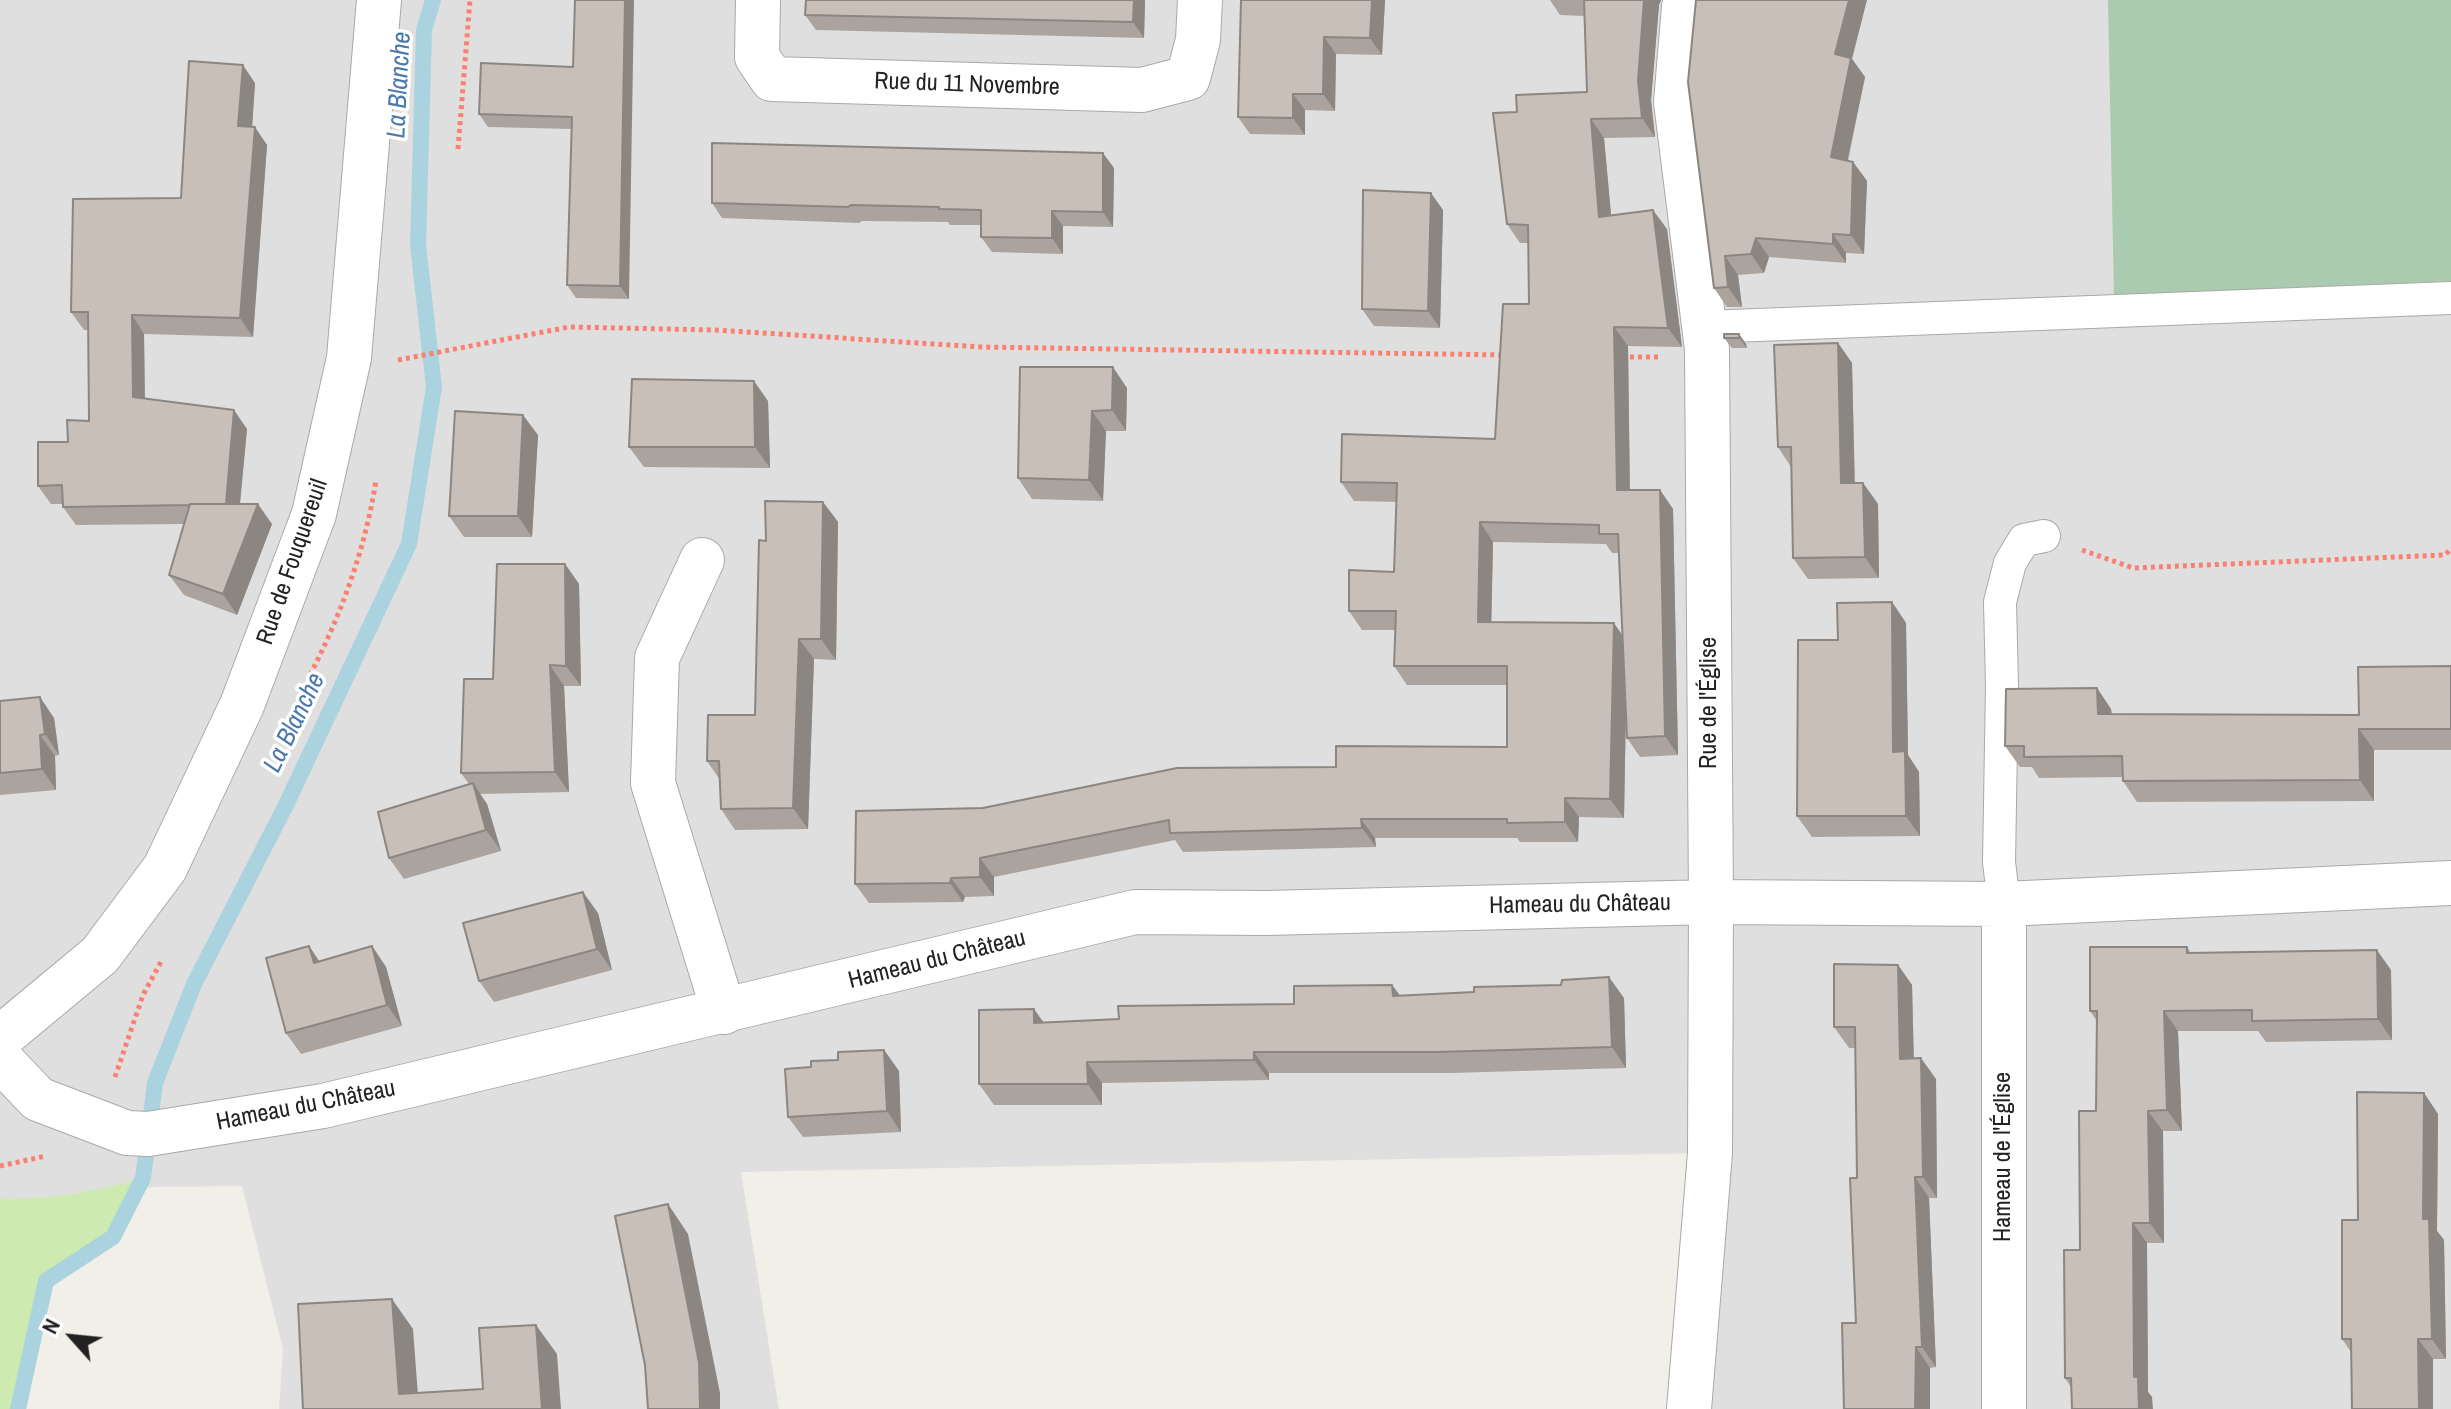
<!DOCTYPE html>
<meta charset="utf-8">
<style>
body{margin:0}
#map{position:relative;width:2451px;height:1409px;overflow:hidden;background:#f2efe9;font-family:"Archivo Narrow",sans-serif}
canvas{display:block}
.north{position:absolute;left:32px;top:1297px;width:80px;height:80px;-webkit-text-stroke:6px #fff;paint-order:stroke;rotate:297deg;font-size:22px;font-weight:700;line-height:32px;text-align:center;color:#222}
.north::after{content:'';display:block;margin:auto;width:28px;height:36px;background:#222;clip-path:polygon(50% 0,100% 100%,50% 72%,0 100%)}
</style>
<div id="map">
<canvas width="2451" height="1409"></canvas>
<div class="north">N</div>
</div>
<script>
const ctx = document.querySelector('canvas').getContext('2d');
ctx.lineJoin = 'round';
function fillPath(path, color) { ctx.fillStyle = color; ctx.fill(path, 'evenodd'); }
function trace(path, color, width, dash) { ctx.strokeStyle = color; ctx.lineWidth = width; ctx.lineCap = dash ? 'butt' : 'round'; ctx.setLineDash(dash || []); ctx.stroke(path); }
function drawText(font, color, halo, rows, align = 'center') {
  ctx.font = font + ' "Archivo Narrow",sans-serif'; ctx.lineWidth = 7; ctx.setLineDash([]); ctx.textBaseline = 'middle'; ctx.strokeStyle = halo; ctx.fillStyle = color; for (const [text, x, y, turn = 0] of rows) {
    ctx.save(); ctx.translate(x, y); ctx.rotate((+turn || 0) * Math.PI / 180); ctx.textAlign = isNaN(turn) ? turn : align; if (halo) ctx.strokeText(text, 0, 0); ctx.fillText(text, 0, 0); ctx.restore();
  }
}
fillPath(new Path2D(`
 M0 0H2451V1409H1689L1709 1153 741 1172 779 1409H279L283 1349 242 1186 154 1187 32 1200 0 1198Z`), '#e0dfdf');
fillPath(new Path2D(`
 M143 1178 113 1237 46 1281 18 1409H0V1198C51 1201 95 1191 143 1178Z`), '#cdebb0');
fillPath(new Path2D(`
 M2108 0H2451V281L2114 297Z`), '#aacbaf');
trace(new Path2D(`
 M18 1409 46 1281 113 1237 143 1178 155 1083 194 984 285 807 409 544 434 387 418 245 424 30 433 0`), '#aad3df', 16);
const service = new Path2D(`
 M1706 327 2451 298
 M2004 904 1999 862 2002 686 2000 602 2010 563 2024 540 2044 536`);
const minor = new Path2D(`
 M758 0 757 57 772 79 1142 90 1188 78 1198 40 1200 0
 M1687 0 1684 7 1676 102 1707 349 1711 902 1710 1153 1689 1409
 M702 560 657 658 653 783 724 1012
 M0 1059 38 1099 127 1133 148 1134 323 1106 1135 912 1266 913 1711 902 2004 904 2451 883
 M2004 1409V904`);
const tertiary = new Path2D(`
 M0 1038 100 955 165 868 242 705 314 514 349 358 379 0`);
trace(service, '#a9a9a9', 34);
trace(minor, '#a9a9a9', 46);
trace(tertiary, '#a9a9a9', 46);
trace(new Path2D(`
 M458 149 470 0
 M1622 357H1660
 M398 360 569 327 716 330 981 347 1504 355
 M2082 550 2133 568 2445 555 2451 549
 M310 675C341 615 366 547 376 480
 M115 1077 143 995 162 960
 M0 1166 46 1156`), '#fa8072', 5, [4, 4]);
trace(service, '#fff', 32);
trace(minor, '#fff', 44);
trace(tertiary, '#fff', 44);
fillPath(new Path2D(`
 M806 0H1145L1144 38 816 30 805 15Z
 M1241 0H1385L1382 55 1336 54 1335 111 1305 110V135L1250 134 1238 117Z
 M1550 0H1661L1659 5 1651 100 1655 137 1604 138 1611 215 1667 229 1682 347 1628 346 1630 490H1660L1673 509 1678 755 1640 757 1627 738 1626 709 1624 818 1579 817 1578 842H1520L1517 838H1375L1376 847 1183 852 1175 840 994 877V896L965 897 963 902 869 903 855 884 983 808 1507 747V685H1407L1394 666 1395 630H1362L1349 611 1394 572 1397 502 1354 501 1341 482 1495 439 1529 304V243H1520L1507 224 1517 112 1587 92 1584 16 1560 15ZM1493 542 1606 544 1612 553H1619L1623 636 1491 622Z
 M1696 0 1852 59 1865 77 1848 161 1853 162 1867 181 1864 254 1846 253V263L1769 257 1764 273 1738 275 1742 307H1727L1714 288Z
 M573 67 629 299 576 298 567 285 572 129 488 127 479 114Z
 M255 83 252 126 267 145 253 337 144 334 145 399 247 429 240 504 272 524 237 615 184 595 169 575 184 524 76 525 63 507V504H51L38 486 68 442 89 421 88 330H84L71 312 181 198Z
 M1114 168 1113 227 1063 226V254L992 252 981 237V225H950L948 222 862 221 859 223 722 218 712 203Z
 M1443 210 1440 328 1374 326 1362 309Z
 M1739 334 1746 344 1747 348H1732L1724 338Z
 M1838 343 1852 363 1855 483H1863L1878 504 1879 578 1808 579 1793 558 1791 467 1778 447Z
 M1020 367 1127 388 1126 431H1106L1103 501 1032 499 1018 478Z
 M768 401 770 468 644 467 629 447Z
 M538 435 532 537H464L449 516Z
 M823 502 838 522 836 660 814 659 808 829 735 830 721 809 720 780 707 761 755 715Z
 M565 564 579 584 581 686H564L569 792 480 794 487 804 501 851 404 879 389 858 469 784 461 773 493 679Z
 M1892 602 1906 623 1908 755 1919 772 1920 836 1812 837 1797 816 1838 640Z
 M2451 666V750H2374V801L2137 802 2123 781V777L2039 778 2032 767H2020L2005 746 2097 688 2111 709 2112 714 2359 715Z
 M0 701 54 718 59 755 55 756 56 790 0 795Z
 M598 913 612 970 494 1002 479 981Z
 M309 946 319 961 372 946 386 967 402 1026 301 1054 286 1033Z
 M2187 947 2191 953 2391 970 2392 1040 2266 1042 2258 1031H2178L2182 1131H2163L2164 1243H2147L2148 1392 2152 1397 2071 1387 2065 1378 2096 1111 2097 1021 2090 1011Z
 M1898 965 1912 985 1914 1058 1936 1079 1937 1198H1929L1936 1367 1930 1368V1409H1844L1856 1323 1857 1178 1855 1048H1849L1834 1027Z
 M1392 985 1400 996 1624 998 1626 1068 1451 1073H1269V1080L1102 1083V1105H994L979 1084 1044 1023 1119 1019 1294 1004Z
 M884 1050 899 1071 901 1132 803 1137 788 1117 811 1067 838 1060Z
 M2424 1093 2438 1114 2437 1231 2444 1240 2446 1359H2433V1409H2352L2351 1352 2342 1339 2358 1220Z`), '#aba49e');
fillPath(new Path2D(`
 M625 0H634L629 299 620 286Z
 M1134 0H1145L1144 38 1133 22Z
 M1372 0H1385L1382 55 1370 38Z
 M1644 0H1661L1659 5 1651 100 1655 137 1642 118 1638 81Z
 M1849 0H1867L1852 59 1865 77 1844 176 1831 157 1835 54Z
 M1324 37 1336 54 1335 111 1323 94Z
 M243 65 255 83 251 144 238 126Z
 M1293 94 1305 110V135L1293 118Z
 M1591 119 1604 138 1613 236 1599 217Z
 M255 127 267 145 253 337 240 318Z
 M1103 153 1114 168 1113 227 1103 212Z
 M1853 162 1867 181 1864 254 1851 235Z
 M1431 193 1443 210 1440 328 1428 311Z
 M1653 210 1667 229 1682 347 1668 328Z
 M1052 211 1063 226V254L1052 238Z
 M1833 234 1846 253V263L1833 244Z
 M1756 238 1769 257 1764 273 1751 254Z
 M1725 256 1738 275 1742 307 1728 287Z
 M132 315 144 334 145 415 133 397Z
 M1614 327 1628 346 1630 509 1617 490Z
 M1739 334 1746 344 1747 348 1739 338Z
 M1838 343 1852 363 1855 504 1841 483Z
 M1113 367 1127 388 1126 431 1112 410Z
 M754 381 768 401 770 468 755 447Z
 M234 410 247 429 238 523 226 505Z
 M1092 411 1106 431 1103 501 1089 480Z
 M523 415 538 435 532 537 518 516Z
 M1863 483 1878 504 1879 578 1865 557Z
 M1660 490 1673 509 1678 755 1665 736Z
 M823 502 838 522 836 660 821 639Z
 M258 504 272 524 237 615 223 594Z
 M1480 522 1493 542 1491 641 1478 622Z
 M565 564 579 584 581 686 566 666Z
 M1892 602 1906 623 1908 755 1919 772 1920 836 1906 816 1893 752Z
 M1614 623 1627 642 1624 818 1610 799Z
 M799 639 814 659 808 829 793 808Z
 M550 665 564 686 569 792 555 772Z
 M2097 688 2111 709 2113 734 2098 714Z
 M40 697 54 718 59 755 45 734Z
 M2359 729 2374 750V801L2360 780Z
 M40 735 55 756 56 790 42 769Z
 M473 783 487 804 501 851 486 830Z
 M1565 798 1579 817 1578 842 1565 822Z
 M1361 819 1375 838 1376 847 1362 828Z
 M980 858 994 877V896L980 877Z
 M951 878 965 897 963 902 950 883Z
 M583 892 598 913 612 970 597 949Z
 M309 946 323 967 314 963Z
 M372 946 386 967 402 1026 387 1005Z
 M2377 950 2391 970 2392 1040 2378 1019Z
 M1898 965 1912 985 1914 1079 1900 1059Z
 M1609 977 1624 998 1626 1068 1612 1047Z
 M1392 985 1407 1005 1393 996Z
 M1034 1009 1049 1030 1034 1023Z
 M2164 1011 2178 1031 2182 1131 2167 1110Z
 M884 1050 899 1071 901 1132 887 1111Z
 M1254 1052 1269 1073V1080L1254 1060Z
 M1921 1058 1936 1079 1937 1198 1923 1177Z
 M1087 1062 1102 1083V1105L1088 1084Z
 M2424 1093 2438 1114 2437 1231 2444 1240 2446 1359 2432 1339 2423 1219Z
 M2148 1111 2163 1131 2164 1243 2150 1223Z
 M1915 1177 1929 1198 1936 1367 1922 1347Z
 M668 1204 688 1234 720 1393V1409H700Z
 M2133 1223 2147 1243 2148 1392 2152 1397 2153 1409H2139L2134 1377Z
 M392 1299 413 1329 419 1409 399 1394Z
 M536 1325 557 1354 561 1409H542Z
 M2418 1339 2433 1359V1409H2419Z
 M1916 1347 1930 1368V1409H1915Z`), '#8b8681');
const building = new Path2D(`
 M575 0H625L620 286 567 285 572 117 479 114 481 63 573 67Z
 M806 0H1134L1133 22 805 15Z
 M1241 0H1372L1370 38 1324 37 1323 94H1293V118L1238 117Z
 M1584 0H1644L1638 81 1642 118 1591 119 1599 217 1653 210 1668 328 1614 327 1617 490H1660L1665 736 1627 738 1618 534H1599V525L1480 522 1478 622 1614 623 1610 799 1565 798V822L1507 823V819H1361L1362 828 1170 833 1169 820 980 858V877L951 878 950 883 855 884 856 811 983 808 1177 768 1336 767V746L1507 747V666H1394L1396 611H1349V570L1394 572 1397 483 1341 482 1342 434 1495 439 1503 304H1529L1528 225 1507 224 1493 113 1517 112 1516 95 1587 92Z
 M1696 0H1849L1835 54 1851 58 1831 157 1853 162 1851 235 1833 234V244L1756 238 1751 254 1725 256 1728 287 1714 288 1688 82Z
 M189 61 243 65 238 126 255 127 240 318 132 315 133 397 234 410 226 504H190L189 505 63 507 62 485 38 486V442H68L67 420 89 421 88 312H71L73 199 181 198Z
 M712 143 1103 153V212L1052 211V238L981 237V210L939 209V207L851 205 848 207 712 203Z
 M1363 190 1431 193 1428 311 1362 309Z
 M1724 334H1739V338H1724Z
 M1838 343 1841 483H1863L1865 557 1793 558 1791 447H1778L1774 345Z
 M1020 367H1113L1112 410 1092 411 1089 480 1018 478Z
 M632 379 754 381 755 447H629Z
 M455 411 523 415 518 516H449Z
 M765 501 823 502 821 639H799L793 808 721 809 719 761H707L708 715H755L759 540 766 541Z
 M190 504H258L223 594 169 575Z
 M497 564H565L566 666 550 665 555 772 461 773 464 679H493Z
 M1892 602 1893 752 1905 751 1906 816H1797L1798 640H1838L1837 603Z
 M2451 666V729H2359L2360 780 2123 781 2122 756 2024 757V746H2005L2006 689 2097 688 2098 714 2359 715 2358 667Z
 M40 697 45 734 40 735 42 769 0 773V701Z
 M473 783 486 830 389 858 378 812Z
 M583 892 597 949 479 981 463 923Z
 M309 946 314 963 372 946 387 1005 286 1033 266 958Z
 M2090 947H2187V953L2377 950 2378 1019 2252 1021V1010L2164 1011 2167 1110 2148 1111 2150 1223H2133L2134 1377H2138L2139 1409H2072L2071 1378H2065L2064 1250H2080L2079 1111H2096L2097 1011H2090Z
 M1834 964 1898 965 1900 1059 1921 1058 1923 1177H1915L1922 1347H1916L1915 1409H1844L1842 1323H1856L1850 1178H1857L1855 1027H1834Z
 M1609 977 1612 1047 1437 1052H1254V1060L1087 1062 1088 1084H979V1010L1034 1009V1023L1119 1019 1118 1006 1294 1004V986L1392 985 1393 996 1474 992V987L1561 985 1562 980Z
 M884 1050 887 1111 788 1117 785 1069 811 1067V1061L838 1060V1052Z
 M2357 1092 2424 1093 2423 1219H2429L2432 1339H2418L2419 1409H2352L2351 1339H2342V1220H2358Z
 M668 1204 699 1363 700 1409H648L645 1365 615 1216Z
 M392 1299 399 1394 483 1389 479 1328 536 1325 542 1409H303L298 1304Z`);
fillPath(building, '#c7bfb8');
trace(building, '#8b8681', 2);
drawText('24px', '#222', '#fff', [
 ["Rue du 11 Novembre",967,85,2],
 ["Rue de Fouquereuil",293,562,-71],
 ["Rue de l'Église",1710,703,-90],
 ["Hameau du Château",1580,905,-1],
 ["Hameau du Château",937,960,-14],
 ["Hameau du Château",306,1106,-11],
 ["Hameau de l'Église",2004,1157,-90]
]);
drawText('italic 26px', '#4a7aab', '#fff', [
 ["La Blanche",400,85,-87],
 ["La Blanche",295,723,-64]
]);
</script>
